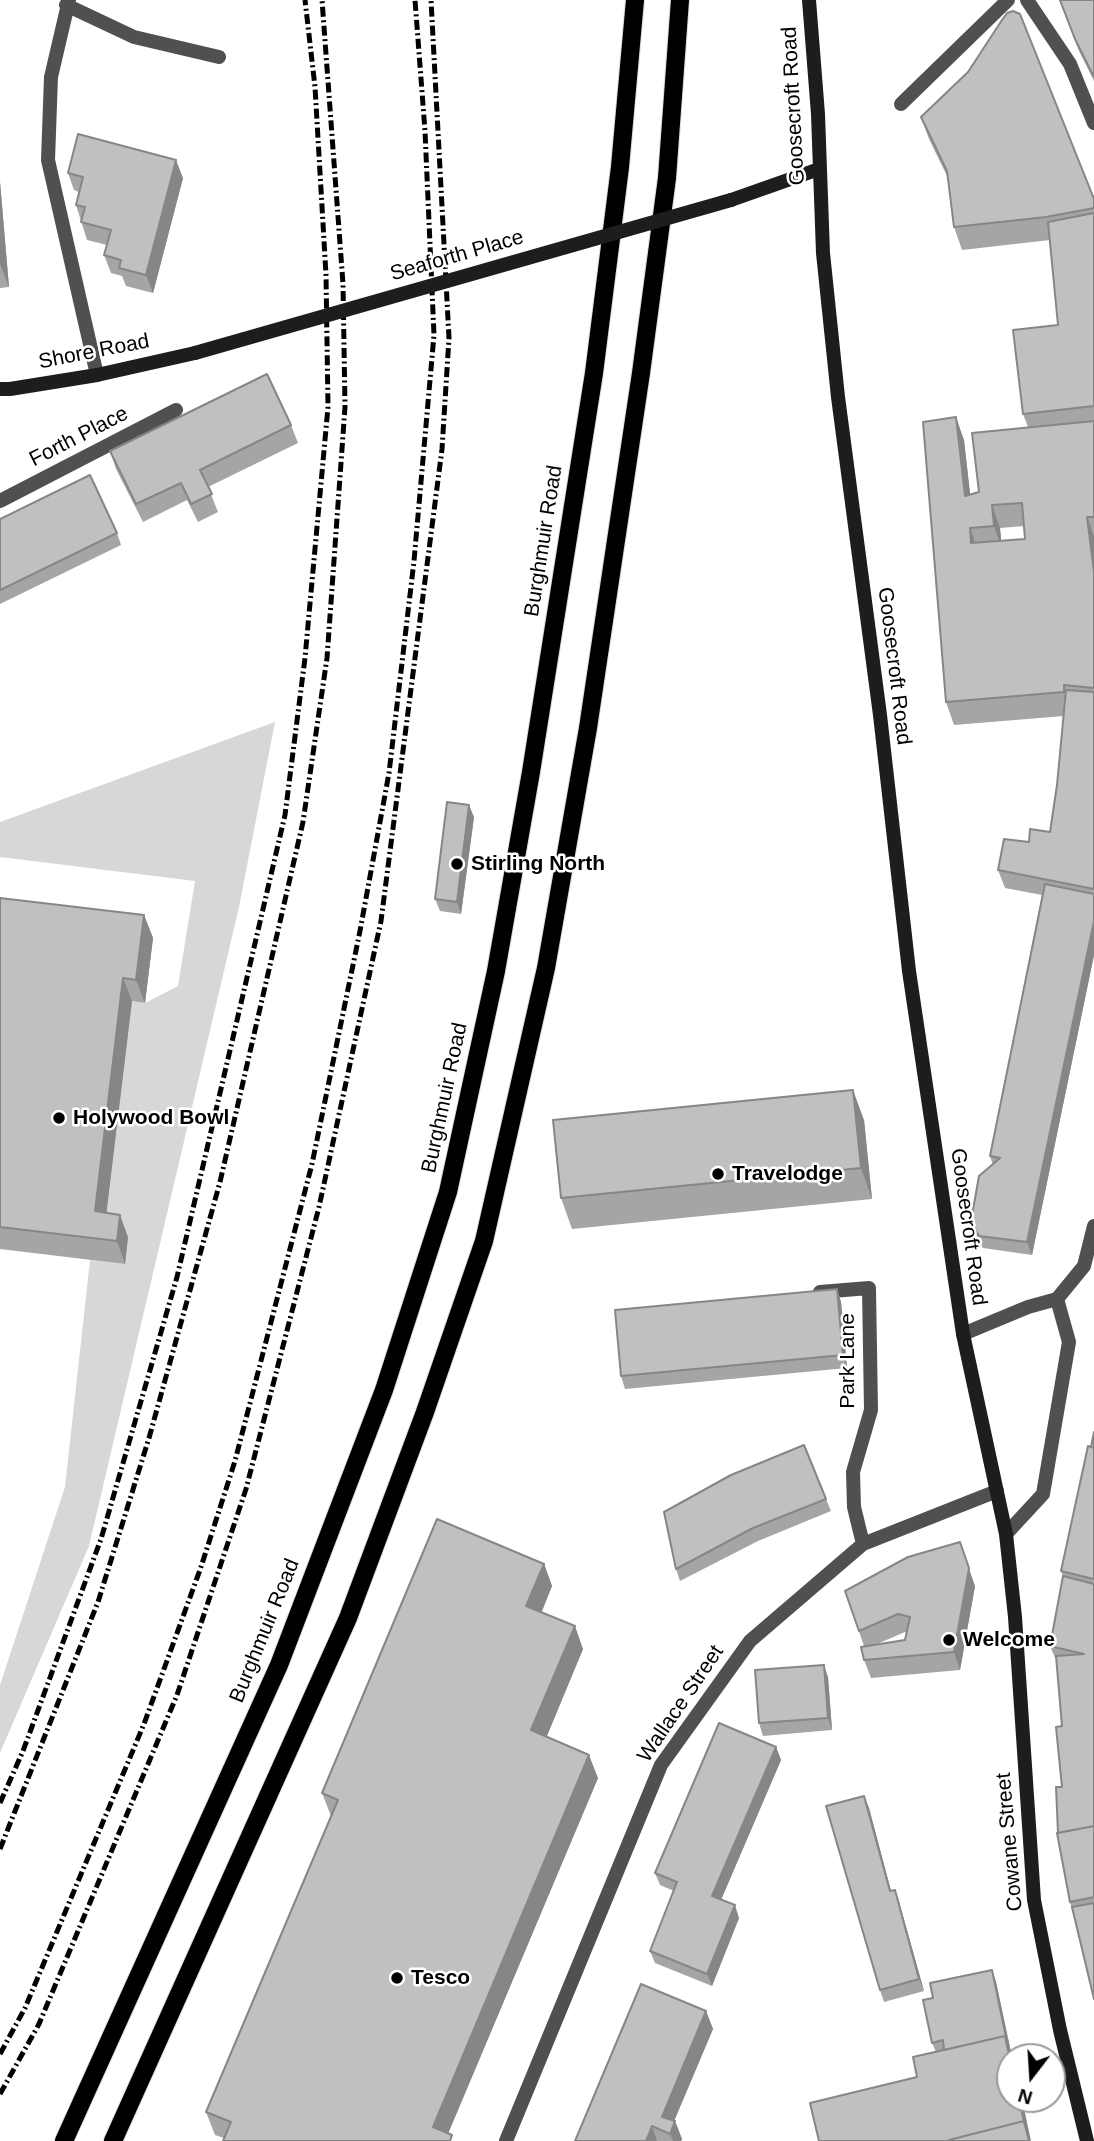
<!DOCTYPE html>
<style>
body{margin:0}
#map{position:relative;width:1094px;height:2141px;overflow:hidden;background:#fff;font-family:Helvetica,sans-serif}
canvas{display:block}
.north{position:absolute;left:996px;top:2043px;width:70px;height:70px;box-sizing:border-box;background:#fff;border:2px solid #999;border-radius:50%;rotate:197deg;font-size:19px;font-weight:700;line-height:28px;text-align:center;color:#000}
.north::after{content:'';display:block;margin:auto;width:24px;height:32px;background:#000;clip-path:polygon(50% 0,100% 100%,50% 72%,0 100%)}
</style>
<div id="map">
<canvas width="1094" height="2141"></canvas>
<div class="north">N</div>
</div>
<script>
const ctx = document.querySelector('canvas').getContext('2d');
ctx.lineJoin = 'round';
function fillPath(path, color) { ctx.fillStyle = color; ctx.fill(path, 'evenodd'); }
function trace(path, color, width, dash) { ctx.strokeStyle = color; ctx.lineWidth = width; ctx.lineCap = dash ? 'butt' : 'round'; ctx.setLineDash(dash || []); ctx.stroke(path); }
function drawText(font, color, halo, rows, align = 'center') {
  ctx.font = font + ' Helvetica,sans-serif'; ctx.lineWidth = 5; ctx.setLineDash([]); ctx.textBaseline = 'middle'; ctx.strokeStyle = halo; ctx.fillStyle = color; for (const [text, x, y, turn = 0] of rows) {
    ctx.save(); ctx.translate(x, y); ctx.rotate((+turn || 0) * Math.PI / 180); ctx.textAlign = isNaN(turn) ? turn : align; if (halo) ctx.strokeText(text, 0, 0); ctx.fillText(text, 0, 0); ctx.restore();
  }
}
fillPath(new Path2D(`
 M275 722 239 907 89 1546 0 1753V1685L65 1487 90 1260 125 1264 104 1234 132 1001 145 1003 178 986 195 881 0 857V822Z`), '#d7d7d7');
const primary = new Path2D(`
 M64 2141 279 1665 384 1390 448 1192 496 971 531 772 594 373 620 167 635 0
 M113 2141 348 1618 425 1412 484 1241 546 968 588 728 641 373 667 178 680 0`);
trace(primary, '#dbdbdb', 20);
trace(new Path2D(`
 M69 0 51 77 48 160 97 375
 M1027 0 1070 64 1094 123
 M66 5 134 37 219 57
 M901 104 1008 0
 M0 501 176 410
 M820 1292 869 1288 871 1410 853 1472 854 1507 863 1544
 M963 1334 1028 1307 1057 1299 1084 1266 1094 1226
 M1006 1534 1043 1494 1069 1342 1057 1299
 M506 2141 661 1765 750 1641 863 1544 997 1491`), '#505050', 14);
trace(new Path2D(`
 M809 0 818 114 823 253 838 397 880 715 909 971 963 1334 1006 1534 1015 1617 1034 1900 1060 2030 1087 2141
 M731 200 819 169
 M0 389H10L97 375 195 353`), '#1d1d1d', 14);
trace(primary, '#000', 18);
trace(new Path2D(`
 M0 1803 23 1751 101 1539 177 1277 285 815 305 658 328 407 326 275 315 87 305 0
 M0 1849 98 1602 149 1438 220 1182 303 822 327 658 345 407 343 284 322 0
 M0 2054 25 2008 144 1724 201 1567 235 1461 312 1164 360 931 389 773 414 561 434 335 425 131 415 0
 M0 2094 39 2024 177 1695 246 1489 319 1207 381 921 442 449 449 338 431 0`), '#000', 5, [10, 3.5, 2, 3.5]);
trace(new Path2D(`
 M195 353 731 200`), '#1d1d1d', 14);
fillPath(new Path2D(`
 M1059 0H1094V81L1079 51Z
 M921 117 1094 199V955L1032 1255 983 1248 975 1233 971 1221 993 1165 990 1156 1042 895 1005 888 998 870 1029 842 1050 832 1057 785 1064 716 954 725 946 702 964 440 970 495 979 492 1028 427 1023 414 1058 325 1050 240 962 250 954 227 948 178 929 139ZM1024 526 1025 539 1001 541 1000 528Z
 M68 173 183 178 153 293 126 286 122 276 111 273 104 255 107 245 87 240 76 205 79 192 74 190Z
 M0 182 9 287 0 288Z
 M291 425 298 443 208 487 218 512 198 522 187 500 143 522 116 469 110 451Z
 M0 519 117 533 121 545 0 604Z
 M474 817 461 914 440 911 435 899Z
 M0 898 144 915 153 938 145 1003 132 1001 106 1213 128 1237 125 1264 0 1249Z
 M864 1120 872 1199 572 1229 561 1198Z
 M837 1289 841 1302 847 1368 625 1389 621 1376Z
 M1094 1432V1999L1070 1902 1058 1833 1062 1787V1726L1057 1659 1055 1658 1050 1646 1063 1576 1061 1571Z
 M826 1499 831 1511 758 1541 680 1581 676 1569 664 1512Z
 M544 1564 552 1586 541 1612 583 1649 546 1737 598 1778 448 2133 224 2138 215 2135 206 2112 331 1816 322 1793Z
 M975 1586 960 1670 871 1678 864 1660V1646L845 1591ZM905 1632 907 1633 905 1640 877 1644Z
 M828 1677 832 1730 763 1736 759 1723Z
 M776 1747 781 1760 721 1900 739 1918 712 1986 655 1963 650 1951 674 1891 660 1885 655 1873Z
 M864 1796 869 1808 891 1891 895 1890 899 1902 924 1991 884 2002 880 1990Z
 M992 1970 996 1982 1012 2057 917 2077 936 2052 932 2043 933 1998Z
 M706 2011 713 2029 674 2121H675L682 2139 681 2141H575Z`), '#a5a5a5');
fillPath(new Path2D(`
 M176 160 183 178 153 293 146 275Z
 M0 182 9 287 0 264Z
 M956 417 964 440 973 519 965 496Z
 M992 505 1000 528 1002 549 994 526Z
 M1087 517 1094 536V572Z
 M970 528 978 551 971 543Z
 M469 805 474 817 461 914 457 902Z
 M144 915 153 938 145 1003 136 980Z
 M1094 921V955L1032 1255 1027 1242Z
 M123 978 132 1001 104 1234 95 1211Z
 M853 1090 864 1120 872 1199 861 1168Z
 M120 1215 128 1237 125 1264 117 1241Z
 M837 1289 841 1302 847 1368 843 1355Z
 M960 1542 975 1586 960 1670 954 1652Z
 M544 1564 552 1586 535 1629 526 1606Z
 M575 1626 583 1649 540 1753 531 1730Z
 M824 1665 828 1677 832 1730 828 1718Z
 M776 1747 781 1760 717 1909 712 1896Z
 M589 1755 598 1778 445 2141 433 2127Z
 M864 1796 869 1808 894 1903 890 1891Z
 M895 1890 899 1902 924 1991 919 1979Z
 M735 1905 739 1918 712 1986 707 1974Z
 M992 1970 996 1982 1012 2057H1010V2059Z
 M706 2011 713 2029 669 2133 662 2117Z
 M1019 2099H1022L1031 2141H1029Z
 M675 2121 682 2139 681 2141H673L670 2134Z
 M652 2126 657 2141H646Z`), '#868686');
const building = new Path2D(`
 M1060 0H1094V77L1075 39Z
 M1013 11 1020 14 1094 199V208L1046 217 954 227 947 171 921 117 968 72 1002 20 1007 13Z
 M78 134 176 160 146 275 119 268 121 260 104 255 111 230 81 222 85 207 76 205 83 177 68 173Z
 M1094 213V406L1023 414 1013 330 1058 325 1048 222Z
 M267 374 291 425 200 470 212 494 191 504 181 483 136 504 110 451Z
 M956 417 965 496 979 492 972 433 1094 421V517H1087L1094 572V688L1064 685V692L946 702 923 422ZM1022 503 1025 539 971 543 970 528 994 526 992 505Z
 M90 475 117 533 0 590V519Z
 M1066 690 1094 692V889L998 870 1004 839 1029 842 1030 829 1050 832 1057 785Z
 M447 802 469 805 457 902 435 899Z
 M1045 884 1094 894V921L1027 1242 979 1236 971 1221 979 1176 1000 1158 990 1156Z
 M0 898 144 915 136 980 123 978 95 1211 120 1215 117 1241 0 1227Z
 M853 1090 861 1168 561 1198 553 1120Z
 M837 1289 843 1355 621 1376 615 1310Z
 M1094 1432V1448L1091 1447Z
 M804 1445 826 1499 753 1528 676 1569 664 1512 731 1475Z
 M1088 1446 1094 1448V1579L1061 1571Z
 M437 1519 544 1564 526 1606 575 1626 531 1730 589 1755 433 2127 452 2135 450 2141H223L231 2122 206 2112 338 1800 322 1793Z
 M960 1542 969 1568 954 1652 864 1660 861 1647 905 1640 910 1617 898 1614 859 1631 845 1591 908 1557Z
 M1063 1576 1094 1584V1826L1058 1833 1056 1787H1062L1056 1727 1062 1726 1056 1656 1084 1654 1050 1646Z
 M824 1665 828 1718 759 1723 755 1670Z
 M719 1723 776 1747 712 1896 735 1905 707 1974 650 1951 677 1882 655 1873Z
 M864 1796 890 1891 895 1890 919 1979 880 1990 826 1806Z
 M1094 1826V1897L1070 1902 1057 1833Z
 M1094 1903V1999L1072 1907Z
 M992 1970 1007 2042 1005 2036 944 2050 943 2040 932 2043 923 2000 933 1998 930 1983Z
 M641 1984 706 2011 662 2117 675 2121 670 2134 652 2126 646 2141H575Z
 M1005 2036 1010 2059V2099H1019L1025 2126 1024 2121 949 2140V2141H819L810 2103 917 2077 913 2057Z
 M1024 2121 1029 2141H949V2140Z`);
fillPath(building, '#c0c0c0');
trace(building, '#868686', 2);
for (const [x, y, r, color] of [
 [457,864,7,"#000"],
 [59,1118,7,"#000"],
 [718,1174,7,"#000"],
 [949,1640,7,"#000"],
 [397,1978,7,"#000"]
]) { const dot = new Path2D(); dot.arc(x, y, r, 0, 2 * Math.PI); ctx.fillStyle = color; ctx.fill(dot); trace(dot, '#fff', 2.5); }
drawText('21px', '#000', '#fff', [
 ["Goosecroft Road",794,106,-93],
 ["Seaforth Place",457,256,-16],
 ["Shore Road",94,352,-11],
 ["Forth Place",79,437,-27],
 ["Burghmuir Road",544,541,-81],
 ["Goosecroft Road",894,666,83],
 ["Burghmuir Road",445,1098,-78],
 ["Goosecroft Road",968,1227,82],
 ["Park Lane",848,1361,-90],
 ["Burghmuir Road",265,1631,-68],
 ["Wallace Street",681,1704,-56],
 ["Cowane Street",1010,1842,-95]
]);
drawText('bold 21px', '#000', '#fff', [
 ["Stirling North",471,864],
 ["Holywood Bowl",73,1118],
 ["Travelodge",732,1174],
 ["Welcome",963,1640],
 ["Tesco",411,1978]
], 'left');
</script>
